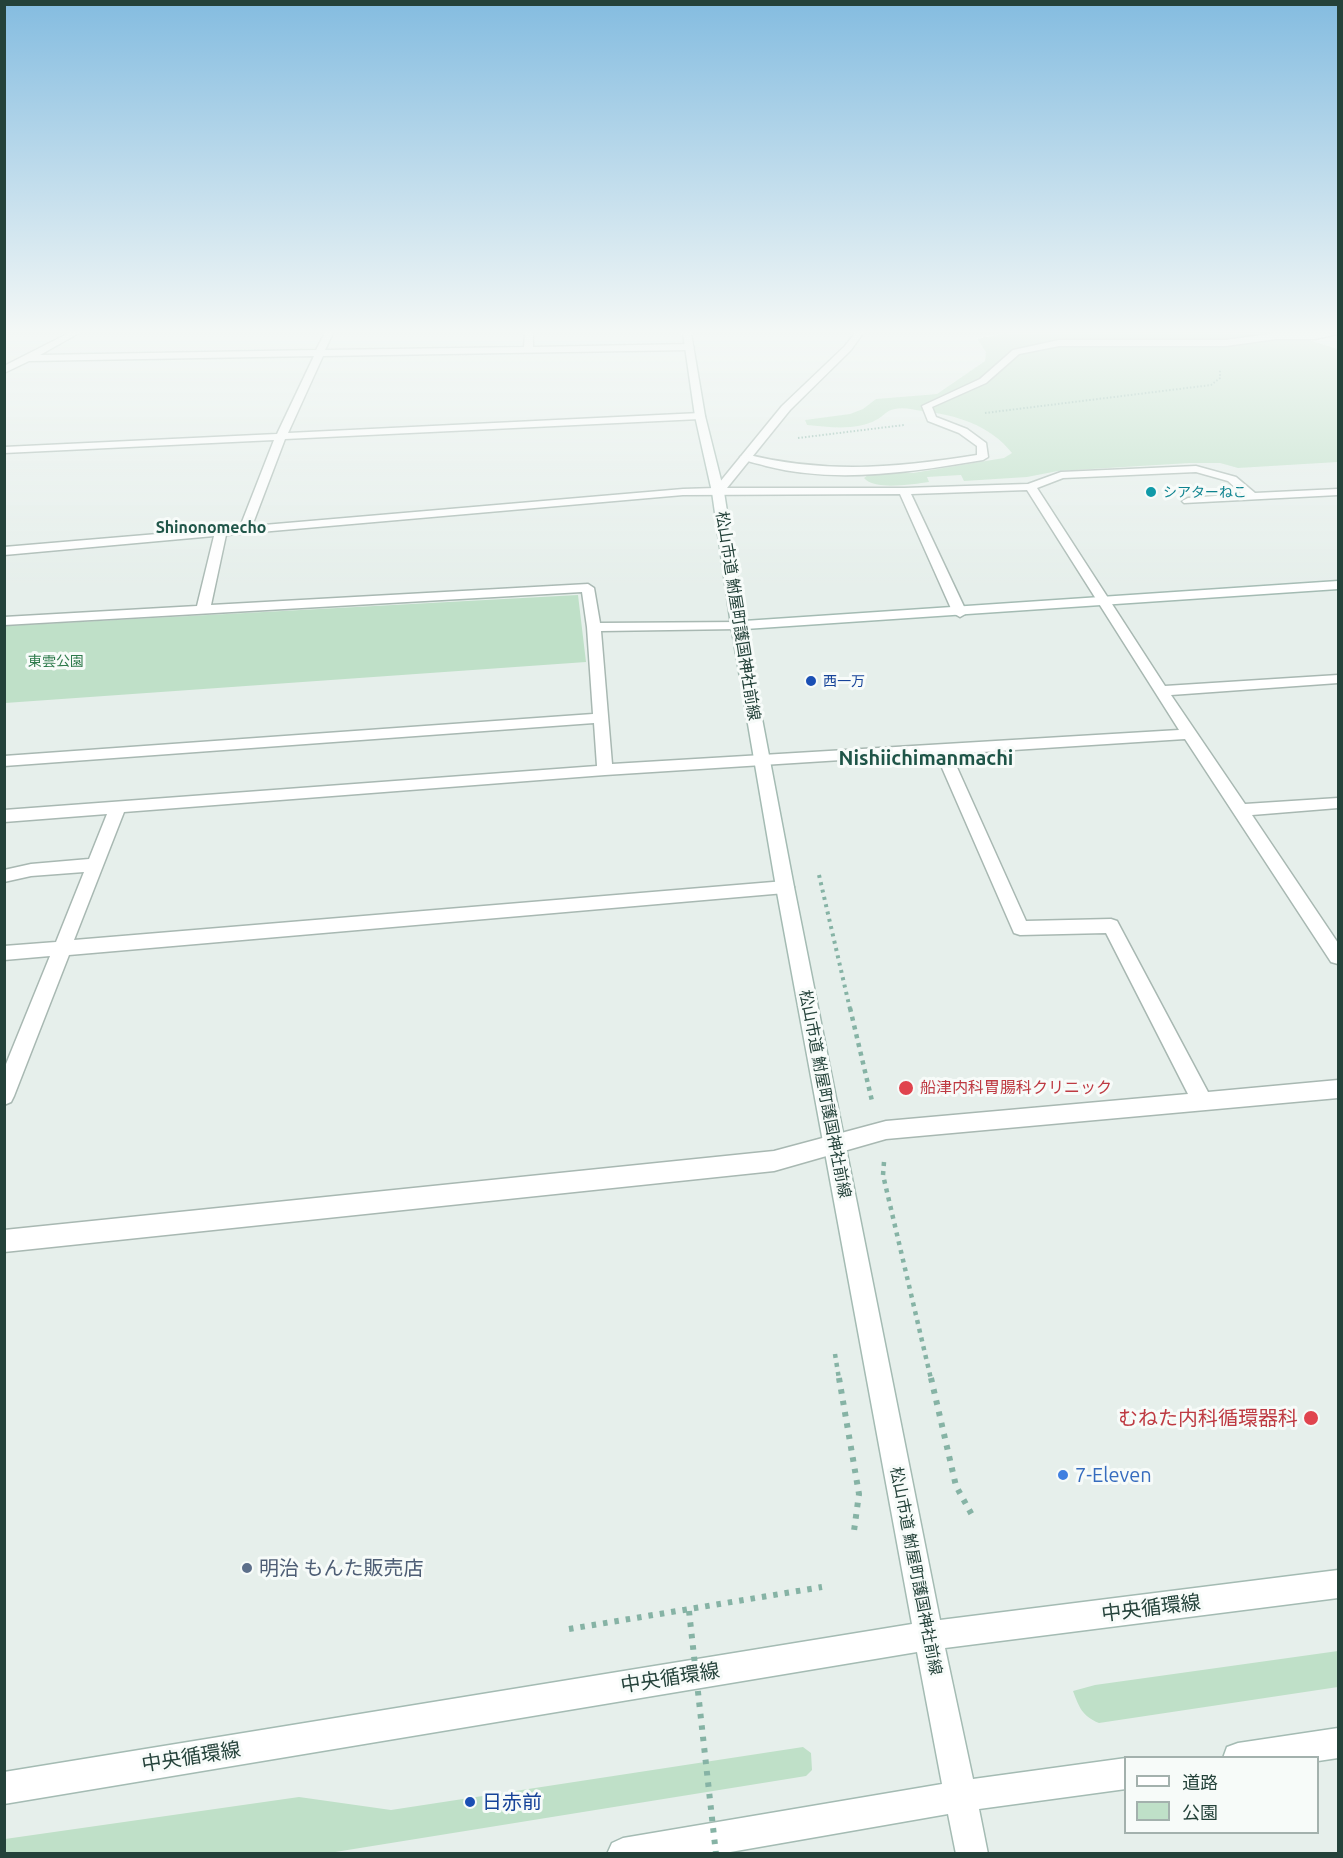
<!DOCTYPE html>
<meta charset="utf-8">
<style>
body{margin:0}
#map{position:relative;width:1343px;height:1858px;overflow:hidden;background:#e6efeb;font-family:Ubuntu,"Noto Sans JP",sans-serif}
canvas{display:block}
.frame{position:absolute;inset:0;border:6px solid #24423a;pointer-events:none}
.legend{position:absolute;left:1124px;top:1756px;width:195px;height:78px;box-sizing:border-box;background:#f7fbf9;border:2px solid #a3b1ad;margin:0;padding:8px 10px;list-style:none;font-size:18px;color:#24423a}
.legend li{display:flex;align-items:center;gap:12px;height:30px}
.legend b{width:30px;border:2px solid #a3b1ad}
</style>
<div id="map">
<canvas width="1343" height="1858"></canvas>
<div class="frame"></div>
<ul class="legend">
<li><b style="height:8px;background:#fff"></b>道路</li>
<li><b style="height:16px;background:#bfe0c8"></b>公園</li>
</ul>
</div>
<script>
const ctx = document.querySelector('canvas').getContext('2d');
ctx.lineJoin = 'round';
function fillPath(path, color) { ctx.fillStyle = color; ctx.fill(path, 'evenodd'); }
function trace(path, color, width, dash) { ctx.strokeStyle = color; ctx.lineWidth = width; ctx.lineCap = dash ? 'butt' : 'round'; ctx.setLineDash(dash || []); ctx.stroke(path); }
function drawText(font, color, halo, rows, align = 'center') {
  ctx.font = font + ' Ubuntu,"Noto Sans JP",sans-serif'; ctx.lineWidth = 6; ctx.setLineDash([]); ctx.textBaseline = 'middle'; ctx.strokeStyle = halo; ctx.fillStyle = color; for (const [text, x, y, turn = 0] of rows) {
    ctx.save(); ctx.translate(x, y); ctx.rotate((+turn || 0) * Math.PI / 180); ctx.textAlign = isNaN(turn) ? turn : align; if (halo) ctx.strokeText(text, 0, 0); ctx.fillText(text, 0, 0); ctx.restore();
  }
}
fillPath(new Path2D(`
 M1006 333H1286L1338 349V462L1238 468 1220 463H1190L1058 471 1027 477 964 481 961 475 927 477 929 482C913 484 875 491 864 478L871 473H913L1004 458 1012 453C990 425 956 415 922 411 914 410 904 407 895 409 886 410 883 417 876 420 857 431 828 427 807 425L805 420 850 414 863 409 876 399 937 394 985 361 986 352 977 339Z
 M578 595 586 662 5 703V626Z
 M1338 1651V1687L1099 1723C1082 1716 1079 1707 1073 1691L1095 1685Z
 M803 1747 811 1753 812 1770 806 1776 329 1853H5V1839L299 1797 391 1810Z`), '#bfe0c8');
const lane = new Path2D(`
 M1276 333 1338 334 1315 339H1276L1226 346H1059L1019 354 986 383 932 407 936 417 967 429 986 443 988 457 983 460C912 472 836 484 766 466 757 463 746 462 740 457L745 454C825 474 897 468 977 455V446L959 433 928 421 922 406 980 379 1013 350 1059 340H1226Z`);
const street = new Path2D(`
 M69 333H79L40 355 316 350 325 333H333L325 350 524 347 525 333H533V347L689 344 694 347 689 350 323 356 288 433 700 413 705 416 700 419 285 439 252 526 683 489 715 488 782 406 845 346 855 333H863L851 350 790 410 727 488H904L1028 484 1061 472 1196 466 1236 477 1255 493 1338 489V495L1184 503 1182 501 1188 498 1242 494 1228 481 1196 472 1063 478 1037 488 1165 686 1338 675V683L1171 695 1245 804 1338 798V808L1252 815 1338 943V964L1331 962 1185 739 951 754 1026 921 1111 919 1117 921 1208 1092 1338 1080V1098L886 1139 774 1171 4 1252V1230L774 1151 886 1121 1188 1094 1106 933 1020 935 1014 933 936 754 605 775 124 812 74 940 785 881 791 883 794 887 791 891 785 893 69 955 14 1096 11 1102 4 1105V1069L50 956 4 960V946L56 942 84 872 31 876 4 882V870L31 864 89 859 107 814 4 822V810L597 766 594 723 4 766V756L593 714 587 627 582 592 4 625V617L197 606 214 536 4 555V547L240 527 274 440 4 453V447L277 434 314 356 29 361 4 373V366ZM1027 490 1179 730 612 764 601 631 738 629 745 625 743 622 600 623 594 588 588 584 211 605 226 535 683 495 900 494 953 613 960 617 967 613 911 494Z`);
const secondary = new Path2D(`
 M683 333H691L705 416 724 492 744 621 1338 581V589L745 629 794 887 940 1620 1338 1570V1598L945 1648 973 1779 1126 1758V1789L979 1809 988 1854H956L948 1814 719 1854H607L612 1843 623 1838 942 1784 917 1652 4 1804V1772L912 1624 776 887 731 625 712 492 695 416Z
 M1338 1728V1758L1318 1761V1758H1223L1227 1747 1238 1743Z`);
trace(lane, '#a8b8b2', 3);
trace(street, '#a8b8b2', 3);
trace(secondary, '#a4bbb3', 3);
trace(new Path2D(`
 M985 413 1211 385 1220 378V370
 M798 438 904 425`), '#86b3a5', 2, [1.5, 2]);
trace(new Path2D(`
 M819 875 850 1009`), '#86b3a5', 4, [3, 4.5]);
trace(new Path2D(`
 M850 1008 872 1101
 M884 1162 883 1175 931 1379
 M835 1354 839 1379`), '#86b3a5', 4.5, [4, 5]);
trace(new Path2D(`
 M839 1378 859 1494 854 1531
 M931 1378 956 1486 972 1515
 M569 1629 822 1587`), '#86b3a5', 6, [4.5, 7]);
fillPath(lane, '#fff');
fillPath(street, '#fff');
fillPath(secondary, '#fff');
trace(new Path2D(`
 M689 1611 716 1854`), '#86b3a5', 6, [4.5, 7]);
const sky = ctx.createLinearGradient(0, 0, 0, 593);
sky.addColorStop(0, '#84bce0');
sky.addColorStop(0.56, '#f4f8f6');
sky.addColorStop(1, '#f4f8f600');
ctx.fillStyle = sky;
ctx.fillRect(0, 0, 1343, 593);
for (const [x, y, r, color] of [
 [1151,492,6,"#0f9aa8"],
 [811,681,6,"#1a4fb4"],
 [906,1088,8,"#e0444e"],
 [1311,1418,8,"#e0444e"],
 [1063,1475,6,"#3f7fe0"],
 [247,1568,6,"#5c6f8a"],
 [470,1802,6,"#1a4fb4"]
]) { const dot = new Path2D(); dot.arc(x, y, r, 0, 2 * Math.PI); ctx.fillStyle = color; ctx.fill(dot); trace(dot, '#f7fbf9', 2); }
drawText('14px', '#0d838f', '#f7fbf9', [
 ["シアターねこ",1163,492]
], 'left');
drawText('14px', '#2d7a4b', '#f7fbf9', [
 ["東雲公園",56,661]
]);
drawText('14px', '#164399', '#f7fbf9', [
 ["西一万",823,681]
], 'left');
drawText('bold 16px', '#1f5548', '#f7fbf9', [
 ["Shinonomecho",211,528]
]);
drawText('16px', '#24423a', '#f7fbf9', [
 ["松山市道 鮒屋町護国神社前線",738,616,81],
 ["松山市道 鮒屋町護国神社前線",825,1094,79],
 ["松山市道 鮒屋町護国神社前線",916,1571,79]
]);
drawText('16px', '#be3a42', '#f7fbf9', [
 ["船津内科胃腸科クリニック",920,1088]
], 'left');
drawText('bold 20px', '#1f5548', '#f7fbf9', [
 ["Nishiichimanmachi",926,758]
]);
drawText('20px', '#be3a42', '#f7fbf9', [
 ["むねた内科循環器科",1298,1418]
], 'right');
drawText('20px', '#366cbe', '#f7fbf9', [
 ["7-Eleven",1075,1475]
], 'left');
drawText('20px', '#4e5e75', '#f7fbf9', [
 ["明治 もんた販売店",259,1568]
], 'left');
drawText('20px', '#24423a', '#f7fbf9', [
 ["中央循環線",1151,1608,-7],
 ["中央循環線",670,1678,-9],
 ["中央循環線",191,1757,-9]
]);
drawText('20px', '#164399', '#f7fbf9', [
 ["日赤前",482,1802]
], 'left');
</script>
